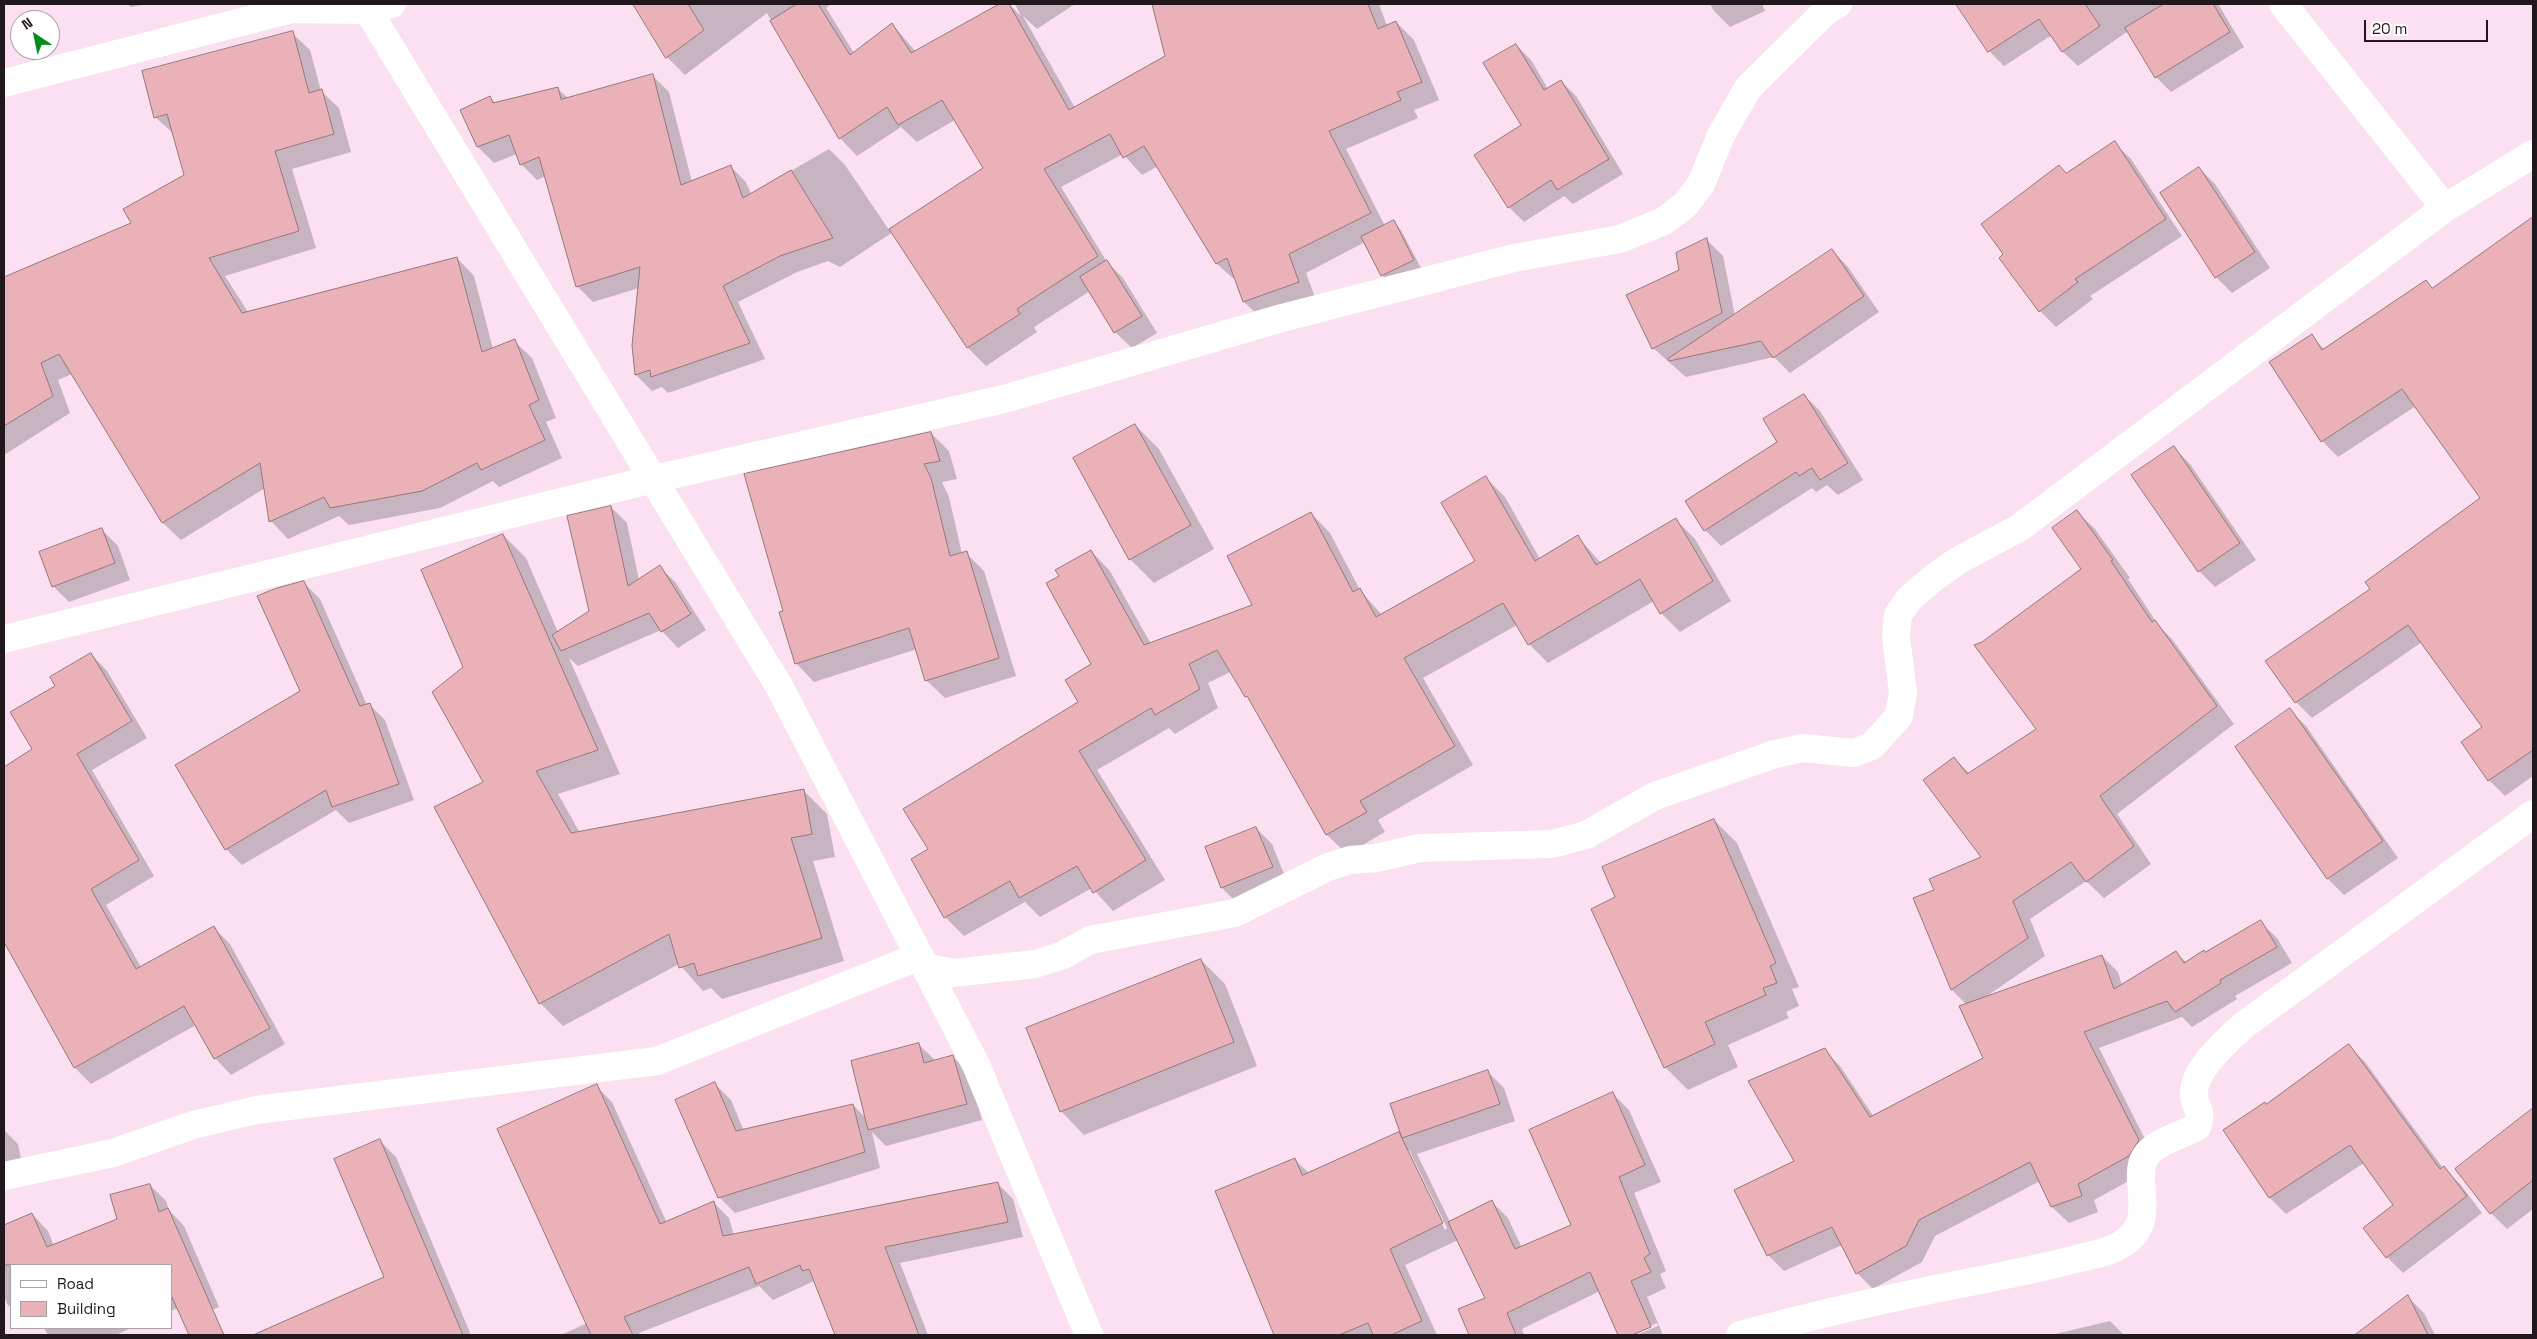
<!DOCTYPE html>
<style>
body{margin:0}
#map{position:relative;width:2537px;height:1339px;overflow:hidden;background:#fae0f1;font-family:"Space Grotesk",sans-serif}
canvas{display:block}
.frame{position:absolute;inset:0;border:5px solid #21181e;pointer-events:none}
.legend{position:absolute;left:10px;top:1264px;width:162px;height:65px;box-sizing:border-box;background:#fff;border:1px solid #a6a3a5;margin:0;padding:6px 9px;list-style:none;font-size:15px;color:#21181e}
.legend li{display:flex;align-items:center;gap:10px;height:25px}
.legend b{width:25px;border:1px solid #a6a3a5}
.north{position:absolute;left:10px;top:10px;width:50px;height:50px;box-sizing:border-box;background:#fff;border:1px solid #a6a3a5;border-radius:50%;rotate:326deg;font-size:14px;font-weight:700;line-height:20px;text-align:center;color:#21181e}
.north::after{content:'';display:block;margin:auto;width:18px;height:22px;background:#008d1e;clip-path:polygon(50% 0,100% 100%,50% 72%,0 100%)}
.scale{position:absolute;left:2364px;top:20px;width:124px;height:22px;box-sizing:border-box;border:2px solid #21181e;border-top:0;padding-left:6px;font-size:15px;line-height:18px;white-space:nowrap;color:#21181e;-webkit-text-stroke:4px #fff;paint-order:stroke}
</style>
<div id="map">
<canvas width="2537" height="1339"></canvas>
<div class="frame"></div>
<ul class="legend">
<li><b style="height:6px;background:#fff"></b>Road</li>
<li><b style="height:14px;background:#eab2b8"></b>Building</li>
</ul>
<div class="north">N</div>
<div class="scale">20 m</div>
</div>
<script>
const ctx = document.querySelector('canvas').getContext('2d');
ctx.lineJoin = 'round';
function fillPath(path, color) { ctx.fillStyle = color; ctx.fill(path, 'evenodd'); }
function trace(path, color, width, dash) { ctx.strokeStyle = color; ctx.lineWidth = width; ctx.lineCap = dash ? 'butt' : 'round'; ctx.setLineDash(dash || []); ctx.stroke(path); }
fillPath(new Path2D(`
 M127 4H147L131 7Z
 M635 4H831L826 8 854 53 892 24 916 52 1001 4H1009L1021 16 1015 4H1075L1037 29 1023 16 1075 108 1166 57 1153 4H1379L1387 26 1396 22 1414 40 1439 100 1414 110 1418 118 1346 149 1385 226 1394 222 1401 230 1421 268 1390 283 1382 275 1365 242 1306 273 1316 300 1262 319 1244 302 1236 281 1217 264 1158 166 1142 175 1123 154 1061 187 1107 262 1123 278 1157 333 1132 348 1115 332 1090 291 1034 327 1037 332 986 366 968 348 893 232 840 267 828 261 797 272 738 302 765 359 668 393 662 387 652 391 636 375 633 345 639 288 593 302 577 286 546 176 537 180 521 164 517 154 494 163 478 147 490 97 496 104 558 89 568 98 653 76 669 92 692 182 730 166 746 182 751 194 829 149 845 165 889 230 985 168 955 120 917 142 901 127 857 156 840 138 767 13 685 75 667 57Z
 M1710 4H1762L1765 11 1730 27 1714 11Z
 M1957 4H2218L2244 47 2171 92 2156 77 2128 31 2078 66 2063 52 2052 35 2004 66 1989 51Z
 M292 33 310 50 321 91 339 108 351 152 292 169 316 248 225 276 248 312 457 258 474 276 493 349 514 341 532 358 556 418 546 422 562 458 499 487 493 481 440 508 349 525 339 516 288 539 271 521 265 488 181 540 163 523 72 374 58 380 70 413 4 455V278L133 224 186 175 174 134 155 117Z
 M1516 45 1531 60 1548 89 1561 81 1576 96 1623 174 1573 204 1564 196 1524 222 1509 207 1523 125Z
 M2114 143 2131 159 2182 236 2090 296 2093 299 2056 327 2040 311 2005 254 2059 166 2067 174Z
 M2199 168 2215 184 2270 268 2232 293 2216 277 2161 194Z
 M2533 219V485L2516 497 2533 521V776L2505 796 2489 780 2484 727 2422 642 2312 718 2296 702 2372 589 2482 498 2416 406 2338 457 2322 441 2311 336 2325 350 2433 289Z
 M1707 240 1723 256 1735 316 1832 250 1848 267 1879 312 1790 373 1774 357 1686 377 1653 348 1680 270Z
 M1804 395 1820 411 1863 480 1838 495 1827 485 1816 492 1812 488 1721 546 1705 530 1779 442Z
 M1135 425 1159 449 1214 549 1154 583 1130 559Z
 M931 433 949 451 957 479 942 482 949 497 962 554 966 553 984 571 1016 676 945 698 926 680 917 649 814 682 796 663Z
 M2174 448 2190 464 2256 560 2215 587 2199 571 2133 475Z
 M1486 478 1505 497 1540 559 1578 537 1601 563 1676 520 1695 539 1731 601 1680 632 1661 613 1654 601 1548 663 1529 644 1517 625 1423 678 1473 765 1378 820 1385 832 1347 854 1327 835 1253 703 1232 671 1208 683 1218 708 1175 734 1169 728 1097 770 1165 880 1113 911 1092 888 1040 917 1025 902 964 936 945 917 930 850 1080 702 1093 665 1061 577 1091 551 1110 571 1151 644 1254 605 1311 513 1330 533 1360 590 1382 615 1476 562Z
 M611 507 627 523 639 580 660 567 676 583 706 630 678 648 661 630 578 666 569 658 620 774 558 794 580 833 803 790 827 814 835 857 813 861 844 961 722 999 711 988 703 991 679 964 563 1026 540 1003 485 783 465 667 503 535 526 558 558 632 590 612Z
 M2077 512 2095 529 2130 578 2128 579 2159 626 2172 639 2234 724 2117 814 2151 864 2104 898 2086 881 2030 919 2045 956 1984 998 2102 956 2118 972 2122 985 2176 953 2187 963 2260 922 2277 938 2292 963 2235 996 2237 999 2192 1027 2182 1017 2099 1048 2154 1157 2145 1172 2094 1200 2098 1212 2069 1223 2052 1207 2040 1181 1935 1236 1922 1262 1873 1289 1857 1273 1842 1245 1784 1271 1768 1255 1795 1162 1824 1050 1840 1066 1874 1117 1985 1058 1967 1005 1952 990 1915 899 1935 891 1982 857 1954 758 1970 774 2038 729 1983 643 2083 569Z
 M102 530 118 546 130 580 69 602 53 586Z
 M304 583 320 599 367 705 369 704 385 720 414 800 349 823 336 810 242 865 226 849 301 692Z
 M91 654 107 671 147 738 92 770 154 876 106 905 141 967 214 928 230 944 285 1044 231 1075 215 1058 196 1025 91 1084 75 1068 4 940V768L33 749 57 686Z
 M2290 710 2306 726 2398 858 2344 895 2328 879 2236 747Z
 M1714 820 1737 843 1799 987 1792 989 1799 1006 1786 1012 1789 1018 1728 1045 1738 1067 1688 1090 1665 1067 1617 898Z
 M1256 828 1272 844 1288 884 1238 904 1222 888 1207 848Z
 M1201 960 1225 984 1257 1066 1084 1135 1061 1111Z
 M919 1045 936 1061 953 1057 969 1073 982 1120 886 1146 872 1132 880 1168 735 1213 719 1197 715 1084 731 1100 744 1131 853 1105 867 1119Z
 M2349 1046 2365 1062 2443 1168 2460 1184 2482 1213 2403 1273 2387 1257 2395 1205 2364 1163 2286 1214 2270 1198Z
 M1488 1072 1504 1088 1515 1121 1417 1154 1450 1222 1492 1202 1508 1218 1522 1248 1573 1225 1613 1094 1629 1110 1661 1182 1634 1193 1666 1271 1660 1274 1666 1288 1647 1297 1663 1335H1636L1658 1326 1657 1323 1629 1335H1619L1600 1291 1522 1329 1524 1335H1471L1460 1310 1486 1298 1458 1240 1405 1265 1437 1335H1275L1217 1192 1295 1160 1309 1173 1398 1133 1403 1138ZM1406 1150H1409L1447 1228 1445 1230Z
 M596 1086 612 1102 667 1223 713 1202 729 1218 734 1236 997 1183 1013 1199 1023 1237 900 1263 928 1335H836L814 1281 773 1300 759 1286 639 1333 641 1335H561L587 1323Z
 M2533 1110V1209L2507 1229 2491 1213 2457 1169Z
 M4 1130 18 1144 24 1174 4 1178Z
 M380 1141 396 1157 471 1335H256L385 1278Z
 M150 1185 166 1201 169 1210 184 1226 219 1307 192 1319 180 1307 171 1311V1265H11V1308L7 1304 4 1295V1263L15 1259 4 1227 32 1214 48 1231 54 1246 118 1220Z
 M2408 1297 2424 1313 2435 1335H2357Z
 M2110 1321 2124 1335H2051Z
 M44 1328H131L116 1335H48Z`), '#0003');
const building = new Path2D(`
 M633 4H688L704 30 666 58Z
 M797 4H818L850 55 892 23 911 53 999 4H1009L1069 110 1165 56 1152 4H1368L1378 29 1396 21 1422 82 1397 92 1401 100 1329 131 1371 213 1289 254 1299 282 1243 302 1227 258 1216 264 1144 146 1123 158 1110 134 1044 169 1098 256 1017 309 1020 314 967 348 889 229 983 168 942 100 898 125 887 107 839 139 770 21Z
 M1956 4H2085L2100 26 2062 52 2039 19 1988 52Z
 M2164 4H2213L2230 32 2155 78 2125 28Z
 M293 31 309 93 322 89 334 134 275 151 299 231 209 258 242 313 457 257 482 352 515 339 539 400 529 405 545 440 481 470 477 463 422 491 330 508 324 497 269 522 260 463 162 523 59 354 41 363 53 396 4 426V277L131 223 123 209 184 175 167 114 154 118 142 71Z
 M1516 44 1544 90 1561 80 1609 159 1557 190 1551 180 1508 208 1474 155 1521 125 1483 63Z
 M653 74 681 185 731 165 743 198 791 170 833 238 780 256 723 286 750 343 651 377 650 370 635 375 632 345 640 267 576 287 539 157 520 165 509 135 477 147 460 110 490 96 493 103 558 87 561 99Z
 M2115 141 2166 219 2075 279 2078 282 2039 312 1999 258 2003 254 1981 224 2059 165 2066 173Z
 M2199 167 2255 252 2215 278 2160 193Z
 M2533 217V750L2488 781 2461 742 2482 727 2408 625 2295 703 2265 661 2370 589 2365 582 2480 498 2402 389 2321 442 2269 362 2312 334 2322 350 2426 280 2432 288Z
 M1394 220 1414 260 1381 276 1361 237Z
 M1707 238 1722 313 1652 349 1626 295 1679 270 1676 253Z
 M1832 249 1864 296 1773 358 1761 341 1669 361 1668 359Z
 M1107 260 1142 316 1114 333 1080 277Z
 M1804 394 1848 463 1820 480 1812 468 1799 476 1796 472 1704 531 1685 501 1777 442 1763 419Z
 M1135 424 1191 525 1129 560 1073 458Z
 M931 432 940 461 924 464 931 478 950 556 967 551 999 658 925 681 909 628 795 664 779 612 783 611 744 474Z
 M2174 446 2240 543 2198 572 2131 475Z
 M1486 476 1535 561 1578 535 1596 565 1676 518 1713 581 1660 614 1640 579 1528 645 1503 603 1404 658 1455 746 1360 801 1367 812 1326 835 1247 696 1245 697 1217 650 1189 664 1200 689 1155 715 1151 708 1079 751 1146 860 1093 893 1077 866 1019 898 1010 881 944 918 911 859 928 849 903 809 1078 702 1065 680 1091 664 1046 583 1059 576 1055 570 1091 550 1144 645 1252 605 1227 556 1311 512 1353 592 1360 588 1376 617 1475 561 1441 503Z
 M611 506 628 586 660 565 691 614 661 632 649 613 561 651 552 635 589 611 567 516Z
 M2077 510 2113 560 2111 561 2152 622 2155 620 2217 706 2100 796 2134 846 2086 882 2071 862 2013 901 2028 938 1951 990 1913 898 1934 890 1929 879 1981 857 1923 780 1954 757 1967 774 2036 729 1974 645 1982 642 2081 569 2052 528Z
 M102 528 115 563 52 587 39 552Z
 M503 534 598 750 536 771 571 833 804 789 812 834 791 838 822 938 698 976 694 963 679 968 669 934 539 1004 434 807 483 782 432 692 463 667 421 570Z
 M304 581 360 706 370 703 399 784 332 807 326 790 225 850 175 765 300 691 257 596 274 589Z
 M91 653 132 721 77 754 139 860 91 889 136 969 214 926 270 1028 214 1059 184 1006 74 1068 4 942V767L32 749 10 712 55 686 50 677Z
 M2290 708 2383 841 2327 879 2235 747Z
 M1714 819 1776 963 1770 966 1777 983 1763 988 1766 995 1705 1022 1715 1044 1664 1068 1591 909 1615 897 1602 867Z
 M1256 827 1273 867 1221 888 1205 847Z
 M2261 920 2277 947 2220 980 2221 983 2175 1012 2167 1001 2084 1032 2139 1140 2129 1156 2078 1184 2082 1196 2051 1207 2030 1162 1919 1220 1906 1246 1856 1274 1832 1227 1767 1256 1734 1190 1794 1161 1748 1081 1825 1048 1870 1117 1983 1058 1959 1006 2102 955 2114 989 2176 951 2184 963 2204 950 2205 952Z
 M1201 959 1234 1042 1060 1112 1026 1028Z
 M919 1043 924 1063 953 1055 967 1104 868 1130 851 1061Z
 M2349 1044 2440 1169 2444 1166 2467 1196 2386 1258 2363 1228 2393 1205 2350 1145 2269 1198 2223 1130 2265 1102 2266 1104Z
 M1488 1070 1500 1104 1402 1138 1390 1104Z
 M715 1082 736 1131 853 1104 865 1152 718 1198 675 1100Z
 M597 1084 660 1224 714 1201 723 1236 998 1182 1008 1222 885 1247 919 1335H835L809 1269 802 1271 800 1265 756 1284 749 1267 624 1317 633 1335H591L497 1129Z
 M1613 1092 1645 1165 1619 1177 1650 1254 1644 1258 1651 1272 1631 1281 1651 1327 1632 1335H1618L1590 1272 1507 1313 1516 1335H1469L1458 1309 1485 1298 1448 1222 1492 1200 1515 1249 1571 1225 1529 1130Z
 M2533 1108V1180L2490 1214 2455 1169Z
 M1399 1132 1443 1223 1390 1249 1422 1321 1391 1335H1373L1368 1323 1339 1335H1274L1215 1191 1295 1158 1302 1175Z
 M380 1139 463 1335H253L384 1277 334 1159Z
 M150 1184 159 1212 168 1208 224 1335H189L171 1295V1265H4V1225L32 1213 47 1247 117 1219 110 1195Z
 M2408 1295 2428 1335H2355Z`);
fillPath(building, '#eab2b8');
trace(building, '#95777a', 1);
trace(new Path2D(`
 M364 4 779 686 976 1065 1089 1335
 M2283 4 2445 208
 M4 83 292 9 367 10 392 4
 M4 639 654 479 1004 399 1282 318 1514 258 1620 239 1664 221 1685 205 1701 184 1721 135 1748 88 1826 11 1838 4
 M925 967 953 973 1035 964 1063 955 1090 940 1235 913 1328 867 1350 860 1376 858 1420 848 1552 844 1586 835 1655 796 1775 754 1803 748 1854 753 1872 746 1899 716 1903 692 1896 637 1898 615 1909 599 1932 579 1959 560 2019 528 2445 208 2533 154
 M4 1176 113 1153 193 1125 256 1110 657 1061 920 956
 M1740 1335C1811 1316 1879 1300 1950 1286 1992 1278 2034 1270 2076 1259 2091 1255 2109 1253 2122 1244 2160 1220 2131 1181 2145 1157 2154 1142 2182 1135 2197 1127 2204 1108 2194 1109 2194 1094 2193 1069 2228 1040 2244 1025L2533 814`), '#fff', 28);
</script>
